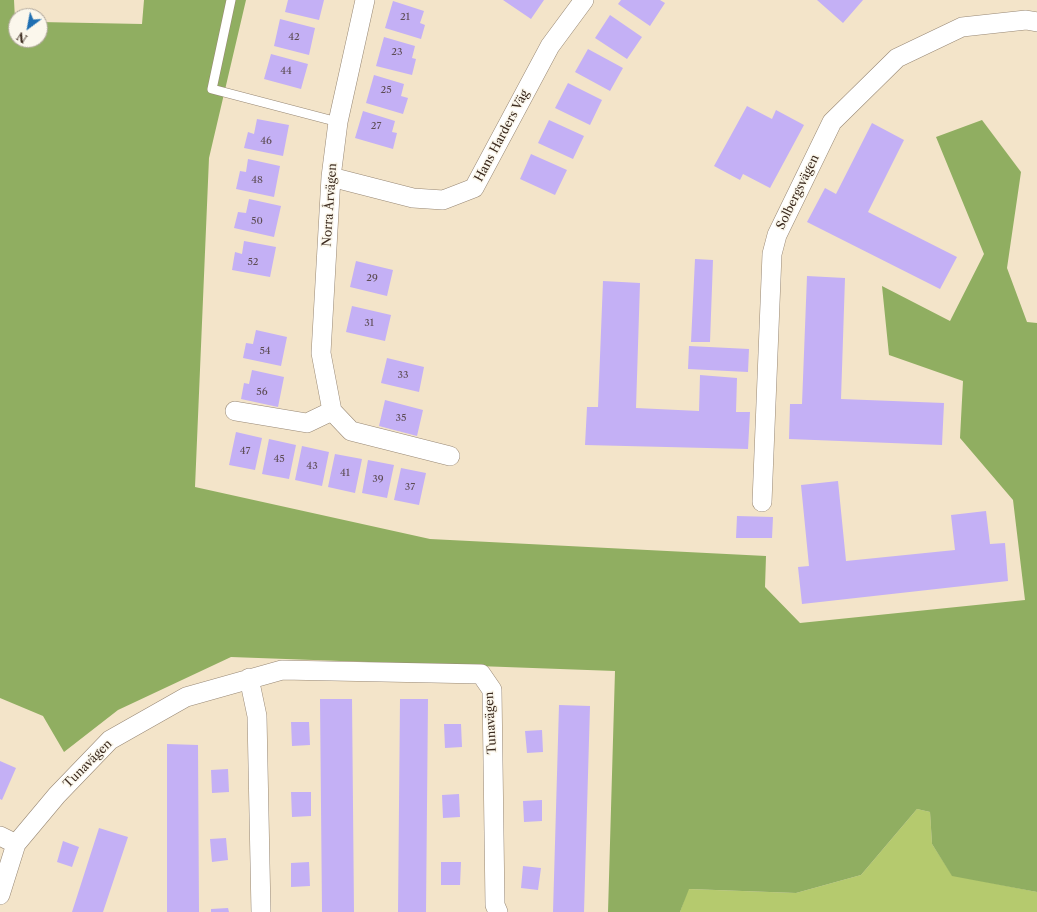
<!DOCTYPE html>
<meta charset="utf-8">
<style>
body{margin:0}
#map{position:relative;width:1037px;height:912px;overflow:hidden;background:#f3e4c9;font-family:"Libre Caslon Text",serif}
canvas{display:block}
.north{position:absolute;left:8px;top:8px;width:40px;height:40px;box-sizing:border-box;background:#fbf7ec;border:1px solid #aea59a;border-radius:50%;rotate:212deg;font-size:11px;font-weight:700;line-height:16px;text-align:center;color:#3b2a1e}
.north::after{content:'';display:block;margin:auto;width:14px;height:18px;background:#1f6fb2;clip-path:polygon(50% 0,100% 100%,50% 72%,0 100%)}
</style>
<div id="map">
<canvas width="1037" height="912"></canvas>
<div class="north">N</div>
</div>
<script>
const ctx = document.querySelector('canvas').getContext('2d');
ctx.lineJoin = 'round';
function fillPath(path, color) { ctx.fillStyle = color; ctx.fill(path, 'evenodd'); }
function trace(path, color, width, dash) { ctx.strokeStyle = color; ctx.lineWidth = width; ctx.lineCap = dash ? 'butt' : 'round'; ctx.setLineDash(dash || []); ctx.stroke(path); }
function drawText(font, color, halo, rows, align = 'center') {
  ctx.font = font + ' "Libre Caslon Text",serif'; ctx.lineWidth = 3; ctx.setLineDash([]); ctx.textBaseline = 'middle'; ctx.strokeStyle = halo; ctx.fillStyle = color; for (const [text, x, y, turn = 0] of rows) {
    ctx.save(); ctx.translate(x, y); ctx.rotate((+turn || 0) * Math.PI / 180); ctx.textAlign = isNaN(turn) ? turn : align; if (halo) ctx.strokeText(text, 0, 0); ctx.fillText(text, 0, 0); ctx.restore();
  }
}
fillPath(new Path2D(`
 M917 809 930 812 932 844 952 875 1037 892V912H680L688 889 796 893 861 875Z`), '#b5ca6e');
fillPath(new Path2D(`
 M0 0H14L16 40H40V22L142 24 144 0H246L209 158 195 487 430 539 766 556 765 587 800 623 1025 600 1013 500 960 438 963 381 889 355 882 286 950 321 984 254 936 137 982 120 1021 172 1007 268 1027 322 1037 323V892L952 876 932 844 930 812 917 809 861 875 796 893 689 889 680 912H608L615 671 231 657 118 710 64 752 43 716 0 698Z`), '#90ae61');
fillPath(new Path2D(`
 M288 0H324L319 20 285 12Z
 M503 0H544L531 19Z
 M621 0H660L665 3 650 26 618 4Z
 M817 0H863L843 23Z
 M393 1 424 11 420 23 425 25 421 39 385 28Z
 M610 15 642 37 627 59 595 38Z
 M280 19 315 28 309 55 274 46Z
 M384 37 415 46 412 58 416 59 412 75 376 66Z
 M588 49 623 68 610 91 575 72Z
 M271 54 308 64 301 89 264 79Z
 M374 75 404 84 401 96 408 98 403 114 366 103Z
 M568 83 602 100 590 125 555 108Z
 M747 106 772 119 776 110 804 125 770 188 743 174 740 180 714 166Z
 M363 111 395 121 392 132 397 133 393 149 355 138Z
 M257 119 289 125 283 156 244 148 248 132 254 134Z
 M549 120 584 136 573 159 538 143Z
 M872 123 904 140 868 212 957 257 940 289 807 222 825 188 836 194Z
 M531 154 567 170 555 195 520 179Z
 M248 159 280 166 274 197 236 189 240 171 246 172Z
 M249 199 281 206 274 237 234 228 238 212 246 213Z
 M244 241 276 247 270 277 232 270 235 252 242 254Z
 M695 259 713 260 710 342H691Z
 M356 261 393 270 387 296 350 287Z
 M807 276 845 278 841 399 944 403 942 445 789 439 790 404H802Z
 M603 281 640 283 636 408 699 411 700 375 737 378 736 412H750L748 449 585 445 587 407H598Z
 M352 306 391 315 385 341 346 332Z
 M256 330 287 337 281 366 243 358 246 343 253 344Z
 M689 346 749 349 748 372 688 369Z
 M387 358 424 367 419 392 381 383Z
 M252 370 284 377 278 407 241 399 244 383 249 384Z
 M385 400 423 410 417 436 379 426Z
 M236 432 262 438 255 470 229 465Z
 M269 439 296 445 289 479 262 474Z
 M302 446 329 452 322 486 295 480Z
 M335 454 362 459 355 493 328 487Z
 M368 460 394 465 387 498 362 493Z
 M401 468 426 473 419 505 394 500Z
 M838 481 846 561 955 550 951 515 986 511 990 544 1005 543 1008 581 802 604 798 567 809 566 801 485Z
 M737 516 773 517 772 538H736Z
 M320 699H352L354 912H322Z
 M400 699H428L426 912H398Z
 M559 705 590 706 584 912H553Z
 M291 722H309L310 745 292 746Z
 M444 724H461L462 747 445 748Z
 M542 730 543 752 527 753 525 731Z
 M167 744 198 745 199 912H167Z
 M0 761 16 768 2 800 0 799Z
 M228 769 229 792 212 793 211 770Z
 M291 792H311V816L292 817Z
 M459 794 460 817 443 818 442 795Z
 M542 800V821L524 822 523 801Z
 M99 828 128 837 103 912H72Z
 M226 838 228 860 212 862 210 839Z
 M63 841 79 847 72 867 57 862Z
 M309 862 310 886 291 887V863Z
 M441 862H461L460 885H441Z
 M523 866 541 868 538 890 521 888Z
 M228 908 229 912H211V909Z`), '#c4b0f5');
const lane = new Path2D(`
 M231 0 212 89 338 122`);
const street = new Path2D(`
 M331 177 413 198 443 200 474 188 550 46 584 0
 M235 411 307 423 332 411 351 431 450 456
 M332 411 321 353 331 177 338 122 365 0
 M762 502 772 254 777 235 832 122 897 58 962 27 1026 20 1037 22
 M249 678 257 716 261 912
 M0 836 16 844
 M0 895 16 844 57 795 110 740 186 697 282 670 481 674 492 690 495 905 498 912`);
trace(lane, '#978774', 10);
trace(street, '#978774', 20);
trace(lane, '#fff', 9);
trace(street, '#fff', 19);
drawText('10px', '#5d4c54', null, [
 ["21",405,17],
 ["42",294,37],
 ["23",397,52],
 ["44",286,71],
 ["25",386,90],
 ["27",376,126],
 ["46",266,141],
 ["48",257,180],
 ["50",257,221],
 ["52",253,262],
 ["29",372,278],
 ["31",369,323],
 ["54",265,351],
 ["33",403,375],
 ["56",262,392],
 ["35",401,418],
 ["47",245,451],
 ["45",279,459],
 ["43",312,466],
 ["41",345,473],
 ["39",378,479],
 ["37",410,487]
]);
drawText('12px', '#3b2a1e', '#fbf7ec', [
 ["Hans Harders Väg",502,136,-62],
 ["Solbergsvägen",798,192,-64],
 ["Norra Årvägen",330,205,-86],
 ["Tunavägen",491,723,-93],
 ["Tunavägen",88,764,-45]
]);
</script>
